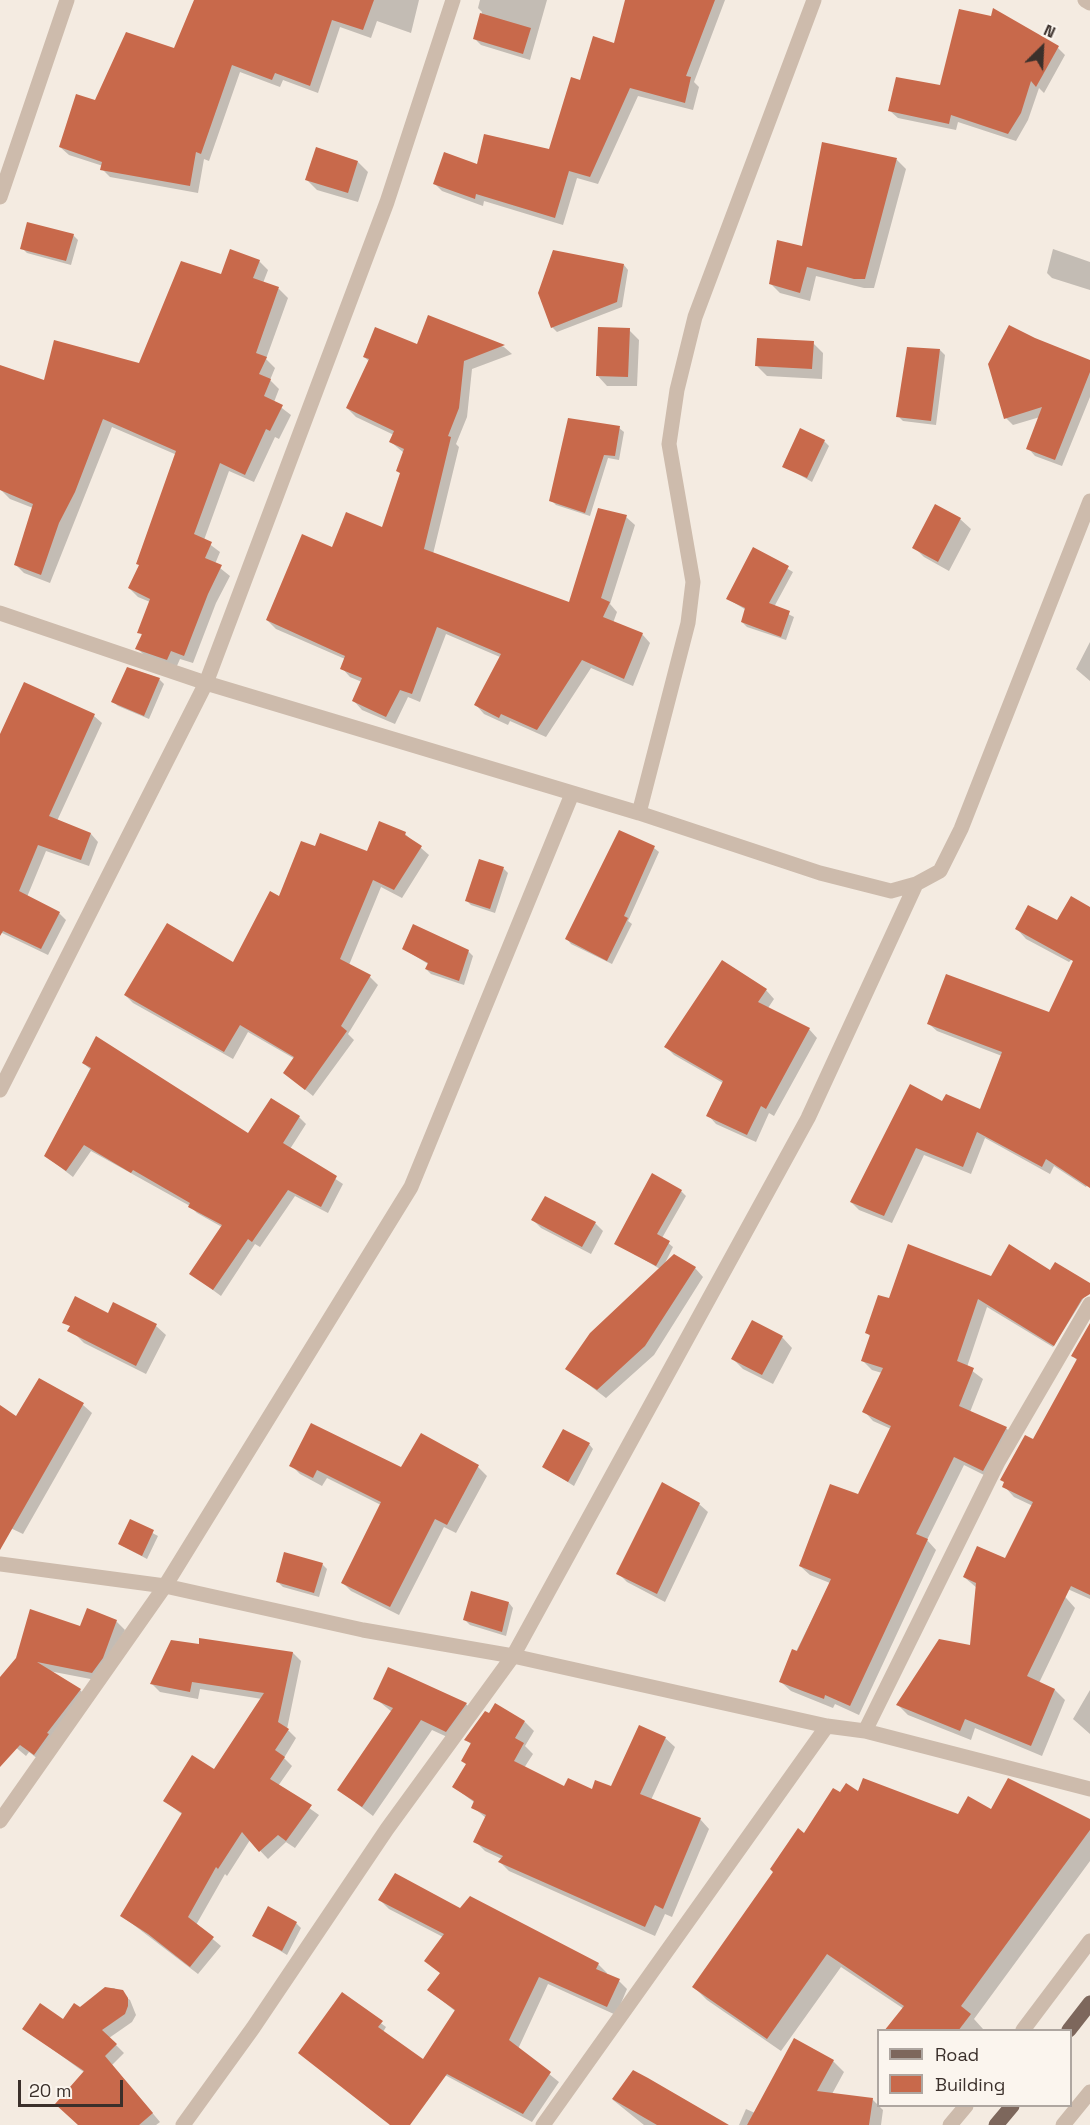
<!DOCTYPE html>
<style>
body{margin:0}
#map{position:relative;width:1090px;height:2125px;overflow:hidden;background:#f4ebe1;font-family:"Space Grotesk",sans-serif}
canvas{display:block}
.legend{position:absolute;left:877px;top:2029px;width:195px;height:78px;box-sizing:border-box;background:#fbf5ee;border:2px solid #aea6a0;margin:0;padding:8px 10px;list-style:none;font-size:18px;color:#3b302b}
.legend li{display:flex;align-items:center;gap:12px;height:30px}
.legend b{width:30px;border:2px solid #aea6a0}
.north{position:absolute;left:1012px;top:18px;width:60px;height:60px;-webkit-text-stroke:4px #fbf5ee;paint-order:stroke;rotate:24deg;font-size:16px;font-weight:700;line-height:24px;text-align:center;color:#3b302b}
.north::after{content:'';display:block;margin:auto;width:21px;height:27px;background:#3b302b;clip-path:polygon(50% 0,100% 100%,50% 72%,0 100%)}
.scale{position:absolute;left:18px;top:2080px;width:105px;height:27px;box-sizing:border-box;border:3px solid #3b302b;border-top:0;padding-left:8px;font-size:18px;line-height:21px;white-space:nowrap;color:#3b302b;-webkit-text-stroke:4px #fbf5ee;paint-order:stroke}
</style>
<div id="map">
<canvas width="1090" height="2125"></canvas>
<ul class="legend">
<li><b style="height:8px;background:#7d675c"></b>Road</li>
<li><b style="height:16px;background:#c8694b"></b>Building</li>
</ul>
<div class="north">N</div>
<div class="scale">20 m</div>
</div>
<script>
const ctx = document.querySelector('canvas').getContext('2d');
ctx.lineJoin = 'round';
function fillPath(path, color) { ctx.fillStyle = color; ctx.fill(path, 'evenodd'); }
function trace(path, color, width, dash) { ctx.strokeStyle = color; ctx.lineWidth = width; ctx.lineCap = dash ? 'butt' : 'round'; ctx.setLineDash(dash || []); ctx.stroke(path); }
fillPath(new Path2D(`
 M208 0H419L411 33 377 21 371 38 340 27 318 93 283 80 280 87 240 72 209 161 204 159 198 193 110 177 102 169 103 166 69 155 60 147 96 102 175 50Z
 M480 0H547L530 60 481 45 474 38 482 12 478 8Z
 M626 0H725L694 82 699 87 693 110 638 96 598 184 577 178 563 225 484 201 483 206 442 191 434 183 478 165 550 151 581 82 615 45Z
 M1058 48 1065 55 1044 93 1039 88 1028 120 1016 141 958 122 956 130 898 118 890 111 941 86Z
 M823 144 897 160 906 169 874 288H864L816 276 810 301 780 293 771 284 803 248Z
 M358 162 368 172 358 202 317 190 307 180Z
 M73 235 78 240 71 265 27 253 22 248Z
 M1053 249 1090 262V290L1052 278 1047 273Z
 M259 261 268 270 263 283 279 289 288 298 266 359 275 368 270 380 279 389 274 402 291 415 279 439 275 437 254 482 229 471 204 540 220 552 215 564 230 576 216 603 193 663 180 659 176 668 146 657 137 648 143 636 139 632 150 602 138 597 129 588 140 566 177 455 112 427 50 583 24 573 15 564 33 508 10 499 1 490 0 366 45 382 140 365 222 275Z
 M624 265 628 270 622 307 557 332 552 327Z
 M429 317 504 347 512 354 472 369 467 417 456 444 459 447 433 554 570 604 626 517 635 525 610 604 617 612 613 623 642 634 650 643 633 686 591 668 546 737 510 721 508 725 484 714 476 705 500 657 446 634 420 702 408 697 395 724 362 710 354 701 362 682 350 677 342 668 345 659 276 629 267 620 332 549 382 529 401 474 397 470 404 453 391 442 394 435 356 417 347 408 370 362 364 357 417 346Z
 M629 330 639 340 637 386H607L597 375Z
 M1034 340 1090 361V397L1062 466 1035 456 1028 448 1040 417 1013 425 1006 418Z
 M813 343 823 353 822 379 767 376 757 366Z
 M940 350 945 355 936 425 903 421 898 416Z
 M619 428 624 432 619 460 608 458 590 516 556 505 551 500Z
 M824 441 829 446 812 482 784 466Z
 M936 506 960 519 971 529 949 571 924 557 914 547Z
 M754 549 793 572 774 607 794 617 786 640 747 627 742 622 746 610 728 599Z
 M1090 642V681L1076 669Z
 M159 679 164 684 149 719 118 706 113 702Z
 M94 716 102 723 57 821 91 834 98 842 89 866 46 851 27 897 59 913 66 920 48 955 0 932V746Z
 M405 834 429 855 402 898 381 887 349 965 370 977 378 985 348 1034 354 1040 313 1096 285 1073 295 1059 248 1032 233 1059 133 1003 125 995 234 965 315 848 367 853Z
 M654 848 659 852 628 921 632 924 612 964 571 944 567 939Z
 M480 860 504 869 508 873 495 913 471 905 466 900Z
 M1090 909V968L1075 956 1069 962 1026 939 1017 929 1057 922Z
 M404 949 468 951 473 956 464 985 431 974 426 969 428 964Z
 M766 990 774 999 768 1008 809 1029 817 1038 774 1116 769 1113 756 1142 716 1124 708 1115 723 1083 674 1055 666 1047Z
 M1090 990V1180L1086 1187 1054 1166 1050 1174 985 1138 971 1174 924 1155 892 1223 859 1210 851 1202 943 1103 981 1111 1002 1056 937 1031 929 1024 1050 1014Z
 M83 1063 249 1135 299 1117 306 1124 290 1149 343 1184 328 1213 295 1196 260 1247 255 1244 221 1296 191 1274 222 1227 197 1213 190 1206 91 1151 73 1177 46 1156 90 1069Z
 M681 1191 686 1196 662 1238 673 1247 664 1265 695 1268 703 1277 654 1355 606 1398 567 1368 660 1269 616 1243Z
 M533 1220 595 1223 603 1231 591 1254 541 1228Z
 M1051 1272 1090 1288 1053 1347 987 1307 967 1367 983 1379 970 1412 1006 1428 1016 1438 992 1479 964 1465 927 1540 936 1550 859 1715 835 1704 833 1708 791 1691 781 1682 830 1583 810 1575 800 1566 859 1496 891 1429 873 1421 864 1411 882 1373 872 1370 862 1360 871 1337 867 1333 889 1300 991 1277Z
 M114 1304 156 1326 166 1335 146 1374 84 1343 75 1334 108 1315Z
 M1090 1326V1599L1052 1582 1075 1608 1039 1683 1055 1690 1065 1700 1042 1756 975 1728 971 1740 908 1715 898 1705 971 1647 977 1588 964 1577 1005 1560 1033 1506 1014 1497 1004 1486 1034 1441 1078 1361 1073 1356Z
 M782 1337 792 1348 773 1384 743 1369 733 1359Z
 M83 1405 92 1413 23 1534 0 1523V1407L16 1418Z
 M422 1435 478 1467 487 1476 456 1533 444 1527 399 1615 351 1591 342 1582 381 1505 327 1478 322 1486 300 1474 291 1465 401 1469Z
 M589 1444 593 1449 574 1486 544 1467Z
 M699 1504 708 1512 665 1602 627 1582 618 1573Z
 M130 1521 158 1536 147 1559 119 1544Z
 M322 1564 327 1569 319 1597 283 1587 278 1582Z
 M509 1603 513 1608 506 1636 470 1625 465 1620Z
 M116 1621 125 1630 101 1681 49 1671 80 1690 88 1698 43 1763 29 1752 26 1756 0 1734V1679L17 1659 81 1628Z
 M201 1640 293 1653 301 1661 287 1729 296 1738 284 1758 292 1766 278 1786 319 1815 295 1848 286 1842 268 1859 250 1840 227 1876 225 1874 196 1925 221 1946 198 1974 122 1916 183 1815 165 1801 215 1771 262 1699 200 1689 198 1699 160 1692 152 1684 200 1646Z
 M1090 1690V1734L1073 1719Z
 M375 1698 466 1704 476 1714 456 1741 432 1730 373 1816 339 1790 392 1712Z
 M525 1722 534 1731 525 1746 533 1754 524 1768 565 1788 592 1791 612 1788 665 1738 675 1747 651 1800 700 1819 709 1829 672 1917 665 1914 655 1936 509 1871 500 1862 502 1859 485 1851 475 1841 486 1818 473 1807 475 1803 454 1787 467 1765 472 1745 466 1740Z
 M858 1793 959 1816 991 1811 1090 1821V1861L974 2019 983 2029 982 2030H886L904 2009 841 1967 781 2051 707 2000 694 1987 804 1835Z
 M380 1900 461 1910 598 1964 607 1973 606 1975 619 1981 627 1989 616 2015 548 1984 518 2049 559 2082 532 2122 445 2075 455 2011 429 1990 441 1974 426 1961 443 1937 389 1909Z
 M296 1923 301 1928 287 1955 254 1935Z
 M114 1988 130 2000 136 2015 132 2022 109 2038 124 2053 112 2065 160 2122 156 2125H79L85 2073 29 2032 63 2021 106 1989Z
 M342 1994 386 2027 383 2032 370 2109Z
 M833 2061 844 2072 832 2094 872 2099 883 2110 881 2125H739L746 2109 755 2113Z
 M633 2072 722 2125H644L613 2100Z`), '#0003');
fillPath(new Path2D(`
 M194 0H374L363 30 332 20 310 86 275 73 272 80 232 65 201 154 196 152 190 186 100 170 102 162 59 147 76 94 95 100 126 32 174 48Z
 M625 0H715L686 76 691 77 685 103 630 88 590 177 569 171 555 218 476 194 475 199 433 184 444 152 477 164 484 134 549 149 571 77 580 80 593 36 614 43Z
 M993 8 1059 46 1036 87 1031 81 1021 113 1008 134 951 115 949 124 888 111 896 77 940 85 959 9 991 16Z
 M480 13 531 28 523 54 473 39Z
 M822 142 897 158 865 279H854L807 267 800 293 769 284 777 240 802 246Z
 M316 147 358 161 348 193 305 180Z
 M27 222 74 234 66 261 20 249Z
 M230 249 260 260 253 278 279 287 256 353 267 357 259 374 271 379 264 396 283 405 270 431 266 429 245 475 220 463 194 534 212 542 205 558 222 565 208 594 184 656 171 651 167 660 135 649 142 634 137 633 150 599 128 588 139 565 136 564 176 451 103 419 75 492 59 523 41 575 14 565 33 504 0 490V365L44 380 54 340 139 363 181 261 221 274Z
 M553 250 624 264 617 302 551 328 538 293Z
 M428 315 505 345 464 361 459 408 448 436 451 437 424 549 569 602 598 508 627 515 601 598 610 602 603 617 643 633 624 679 582 660 537 730 501 714 499 718 474 705 501 654 437 627 412 694 400 690 386 717 352 701 362 678 340 669 345 656 266 620 302 534 332 547 346 512 382 527 400 473 396 471 404 449 389 442 394 431 346 408 369 359 363 357 375 327 417 344Z
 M1009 325 1035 338 1090 360V372L1055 460 1026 449 1042 407 1004 419 988 364Z
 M598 327 630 328 628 377 596 376Z
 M757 338 814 341 812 369 755 366Z
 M907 347 940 349 931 421 896 417Z
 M568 418 620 426 615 456 604 455 585 513 549 501Z
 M800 428 825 440 807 478 782 467Z
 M935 504 961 518 938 562 912 548Z
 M753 547 789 566 769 603 790 611 781 637 741 622 745 608 726 599Z
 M127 667 160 678 144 716 111 702Z
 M24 682 95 714 49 816 91 833 81 860 38 845 19 891 60 912 41 949 3 931 0 936V734Z
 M379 821 406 832 405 835 422 846 394 890 373 880 340 959 371 975 341 1026 347 1031 305 1090 283 1073 294 1057 240 1025 224 1052 124 995 167 923 233 962 270 891 279 896 301 841 315 846 320 833 367 851Z
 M619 830 655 846 624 916 628 918 607 961 565 939Z
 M479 859 504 867 490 909 465 901Z
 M1071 896 1090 907V1188L1046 1159 1042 1167 977 1132 963 1167 916 1148 884 1216 850 1202 910 1084 942 1101 946 1094 980 1109 1002 1052 927 1024 946 974 1049 1012 1073 961 1015 929 1028 905 1057 920Z
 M413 924 469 950 459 981 425 969 428 963 402 949Z
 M722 960 767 989 758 1002 810 1028 766 1109 761 1106 747 1135 706 1116 723 1081 664 1047Z
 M96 1036 248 1133 271 1098 300 1116 283 1143 337 1176 321 1207 288 1190 252 1242 248 1239 213 1290 189 1274 222 1225 188 1207 190 1203 133 1170 131 1173 84 1145 66 1171 44 1156 91 1068 82 1063Z
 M652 1173 682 1190 657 1234 670 1241 656 1266 614 1244Z
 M545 1196 596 1222 582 1247 531 1220Z
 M908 1244 991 1276 1009 1244 1050 1270 1055 1262 1090 1283V1294L1082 1299 1054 1346 978 1299 957 1361 974 1368 959 1406 1007 1427 983 1471 954 1457 916 1534 928 1539 850 1706 825 1695 824 1699 779 1682 792 1649 797 1651 831 1579 799 1566 830 1484 858 1494 891 1426 862 1412 883 1368 861 1361 870 1335 865 1333 878 1295 889 1298Z
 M674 1254 696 1267 645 1346 597 1390 565 1369 590 1333Z
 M75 1296 108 1313 113 1302 157 1324 136 1366 67 1331 70 1326 62 1323Z
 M752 1320 783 1336 762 1375 731 1359Z
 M1090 1323V1595L1071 1586 1027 1676 1055 1689 1031 1746 965 1719 960 1731 896 1705 939 1639 970 1645 976 1583 963 1577 977 1546 1005 1558 1033 1502 1002 1487 1004 1482 1000 1480 1025 1435 1033 1439 1077 1359 1071 1356Z
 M39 1378 84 1403 0 1550V1405L16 1416Z
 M311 1423 401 1467 421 1433 479 1465 447 1525 435 1519 390 1607 341 1583 381 1502 317 1470 313 1478 289 1466Z
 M563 1429 590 1443 568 1482 542 1467Z
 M662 1482 700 1503 657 1594 616 1574Z
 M130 1519 154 1530 142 1556 118 1544Z
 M284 1552 323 1563 314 1593 276 1582Z
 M471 1591 509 1602 502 1632 463 1620Z
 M87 1608 117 1620 103 1658 92 1673 37 1662 81 1689 47 1733 49 1734 34 1755 20 1745 0 1767V1677L16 1658 30 1609 80 1626Z
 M199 1638 293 1652 278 1722 289 1729 275 1750 285 1757 270 1779 312 1805 286 1841 278 1835 259 1852 242 1832 218 1869 216 1867 188 1917 214 1937 190 1967 148 1934 120 1916 182 1813 163 1801 192 1755 214 1769 264 1693 192 1682 190 1692 150 1684 171 1640 199 1644Z
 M388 1667 467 1703 446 1732 421 1720 362 1807 337 1790 393 1708 373 1699Z
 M495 1703 525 1721 515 1738 524 1743 514 1761 564 1786 568 1778 592 1789 595 1780 611 1786 639 1725 666 1737 640 1794 701 1818 663 1909 655 1905 645 1927 498 1862 503 1856 473 1842 486 1815 471 1808 474 1801 452 1787 466 1764 461 1761 471 1743 464 1740 485 1711 489 1713Z
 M863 1778 958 1814 968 1796 991 1809 1008 1778 1090 1819V1830L961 2006 971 2014 958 2031H884L904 2006 827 1954 767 2039 692 1987 773 1872 770 1869 798 1828 804 1833 833 1788 840 1792 846 1783 858 1791Z
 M395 1873 460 1908 470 1896 599 1963 596 1969 620 1979 607 2007 539 1977 509 2040 551 2072 523 2114 447 2074 410 2125H390L298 2053 342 1992 383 2021 378 2027 423 2059 455 2010 427 1990 440 1973 424 1961 444 1934 378 1900Z
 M268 1906 297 1922 282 1951 252 1936Z
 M105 1987 123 1990 128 1998V2006L125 2014 102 2030 117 2044 105 2056 153 2113 139 2125H78L55 2104 84 2071 22 2029 40 2003 63 2019 74 2003 80 2007Z
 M794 2038 834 2060 817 2091 873 2098 869 2125H747Z
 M633 2070 648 2078 729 2125H657L612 2099Z`), '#c8694b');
trace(new Path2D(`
 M1085 0 1090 3
 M0 197 67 0
 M0 613 206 683 639 813 820 873 891 891 916 884 940 871 961 829 1090 501
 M639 813 688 623 693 582 669 444 677 390 695 317 814 0
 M0 1090 206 683 387 202 453 0
 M0 1564 165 1586 363 1630 513 1656 827 1726 865 1731 1090 1789
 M865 1731 998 1462 1090 1304
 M0 1821 165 1586 411 1187 572 794
 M1023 2030 1090 1941
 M183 2125 253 2028 387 1829 513 1656 808 1118 916 884
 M543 2125 827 1726
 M950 2125 966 2106
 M1063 2125 1090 2092`), '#cdbbac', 15);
trace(new Path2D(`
 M1069 2030 1090 2003
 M996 2125 1012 2106`), '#7d675c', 15);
</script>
